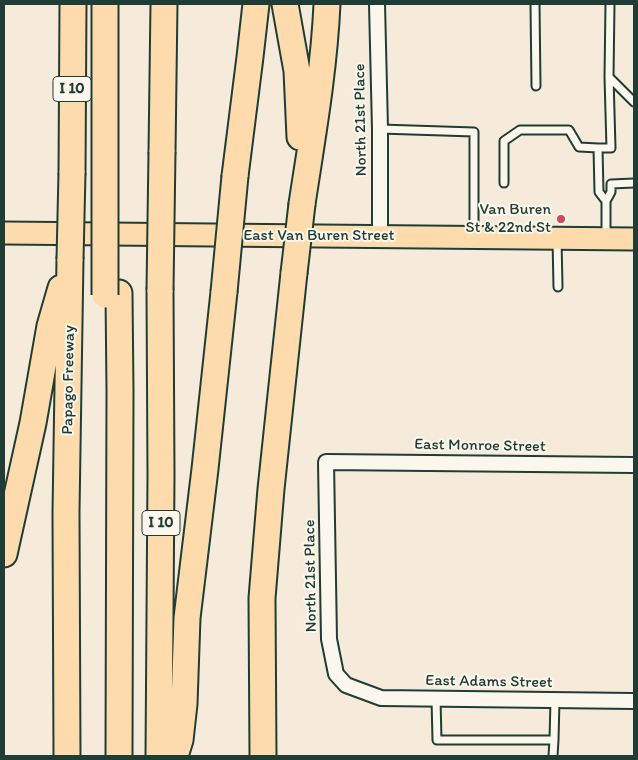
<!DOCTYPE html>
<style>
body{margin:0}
#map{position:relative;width:638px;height:760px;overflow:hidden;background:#f6eadb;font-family:Itim,sans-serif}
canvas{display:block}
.frame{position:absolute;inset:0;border:5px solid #1f3d34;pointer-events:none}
</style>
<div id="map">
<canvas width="638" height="760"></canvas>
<div class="frame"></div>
</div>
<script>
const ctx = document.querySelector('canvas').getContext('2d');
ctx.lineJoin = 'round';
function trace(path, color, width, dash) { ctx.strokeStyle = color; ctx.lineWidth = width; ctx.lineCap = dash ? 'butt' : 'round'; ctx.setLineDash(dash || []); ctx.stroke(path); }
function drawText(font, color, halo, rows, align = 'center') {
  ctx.font = font + ' Itim,sans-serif'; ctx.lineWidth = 4; ctx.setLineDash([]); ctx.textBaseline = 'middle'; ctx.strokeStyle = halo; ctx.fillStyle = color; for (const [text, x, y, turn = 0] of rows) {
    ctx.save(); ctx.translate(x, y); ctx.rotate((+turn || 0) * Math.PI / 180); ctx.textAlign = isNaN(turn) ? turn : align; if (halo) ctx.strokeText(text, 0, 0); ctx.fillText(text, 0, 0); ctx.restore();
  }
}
const lane = new Path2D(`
 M535 4 536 86
 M610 4 609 77 634 102
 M380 129 474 132V235
 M598 148H611L609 77
 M504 183V141L520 130H569L579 147 598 148 599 192 606 201V236
 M606 201 611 192V184L634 183
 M557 239 558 287
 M436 699 437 740H554L555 700
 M553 756 554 740`);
const street = new Path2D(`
 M377 4 380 129V236
 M634 465 326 462 329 639 336 674 346 685 381 698 634 701`);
const primary = new Path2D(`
 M4 233 634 239`);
const highway = new Path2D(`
 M285 4 297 71 300 137
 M162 152 164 4
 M72 173 73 4
 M235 176 250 57 256 4
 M302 204C312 138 324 71 327 4
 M4 554 33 423 50 326 61 288
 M67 756 66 512 70 259
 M119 756 120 391 119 293
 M159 756 161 475 160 290
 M175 756 180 740 184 704 187 618 205 469 224 292
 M263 756 262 598 271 489 294 273`);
trace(lane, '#1f3d34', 11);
trace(street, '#1f3d34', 18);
trace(primary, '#1f3d34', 25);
trace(highway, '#1f3d34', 29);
trace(lane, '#fbf7ec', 7);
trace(street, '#fbf7ec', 14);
trace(primary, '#fedbac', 21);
trace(highway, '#fedbac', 25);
const highwayBridge = new Path2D(`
 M70 259 72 173
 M294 273 302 204
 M160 290 162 152
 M224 292 235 176
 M105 295V4`);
trace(highwayBridge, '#1f3d34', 29, []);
trace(highwayBridge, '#fedbac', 25);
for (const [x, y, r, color] of [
 [561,219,5,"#d1495b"]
]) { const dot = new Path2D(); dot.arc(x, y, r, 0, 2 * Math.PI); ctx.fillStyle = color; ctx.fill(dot); trace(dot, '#fbf7ec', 2); }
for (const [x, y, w] of [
 [72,89,38],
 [161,523,38]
]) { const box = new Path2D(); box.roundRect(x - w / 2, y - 12.5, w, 25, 4); ctx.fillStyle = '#fbf7ec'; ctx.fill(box); trace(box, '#1f3d34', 1); }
drawText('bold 15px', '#1f3d34', null, [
 ["I 10",72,89],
 ["I 10",161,523]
]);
drawText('16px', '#1f3d34', '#fbf7ec', [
 ["North 21st Place",361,120,-91],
 ["East Van Buren Street",319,236],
 ["Papago Freeway",69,380,-89],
 ["East Monroe Street",480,446,1],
 ["North 21st Place",311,576,-91],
 ["East Adams Street",489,682,1]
]);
drawText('16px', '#1f3d34', '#fbf7ec', [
 ["Van Buren",551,210],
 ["St & 22nd St",551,228]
], 'right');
</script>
